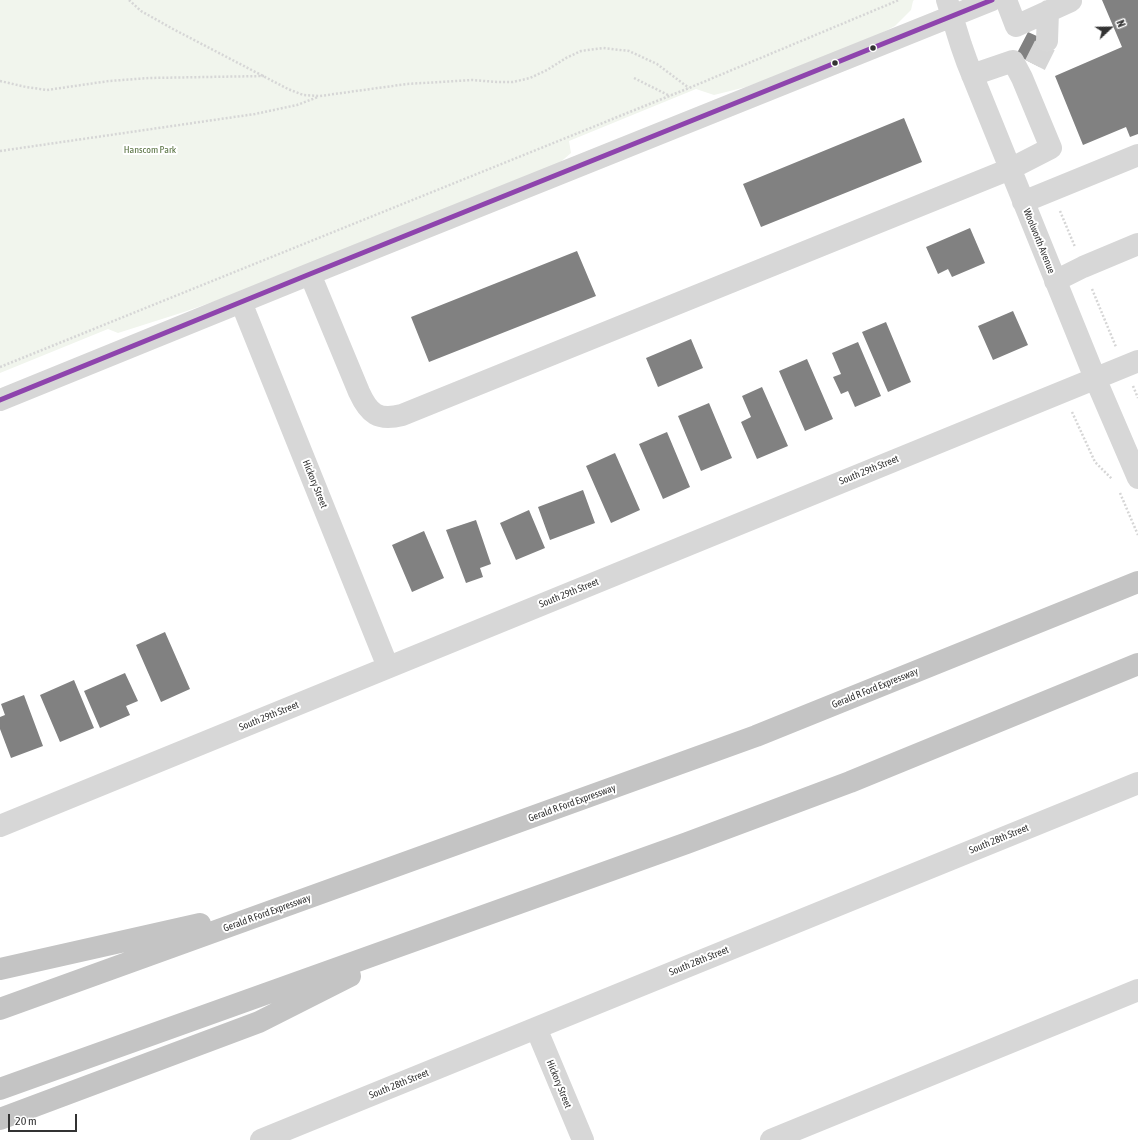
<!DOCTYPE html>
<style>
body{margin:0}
#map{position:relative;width:1138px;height:1140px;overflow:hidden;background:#fff;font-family:"Asap Condensed",sans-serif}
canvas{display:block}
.north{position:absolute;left:1090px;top:8px;width:40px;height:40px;-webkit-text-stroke:3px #fff;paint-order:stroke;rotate:68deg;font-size:11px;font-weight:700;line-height:16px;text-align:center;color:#333}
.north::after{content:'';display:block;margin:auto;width:14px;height:18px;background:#333;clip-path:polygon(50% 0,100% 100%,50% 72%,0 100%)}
.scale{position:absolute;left:8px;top:1114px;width:69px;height:18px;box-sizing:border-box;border:2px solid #333;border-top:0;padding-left:5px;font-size:12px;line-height:14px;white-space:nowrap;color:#333;-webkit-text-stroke:3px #fff;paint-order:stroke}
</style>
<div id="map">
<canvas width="1138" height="1140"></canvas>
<div class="north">N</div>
<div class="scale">20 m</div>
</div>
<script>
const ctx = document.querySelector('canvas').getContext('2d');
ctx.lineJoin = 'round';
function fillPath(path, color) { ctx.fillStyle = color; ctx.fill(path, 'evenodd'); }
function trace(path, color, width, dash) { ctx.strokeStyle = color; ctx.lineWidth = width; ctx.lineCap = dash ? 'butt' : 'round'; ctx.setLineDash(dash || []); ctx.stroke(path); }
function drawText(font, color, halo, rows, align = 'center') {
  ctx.font = font + ' "Asap Condensed",sans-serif'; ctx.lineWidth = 4; ctx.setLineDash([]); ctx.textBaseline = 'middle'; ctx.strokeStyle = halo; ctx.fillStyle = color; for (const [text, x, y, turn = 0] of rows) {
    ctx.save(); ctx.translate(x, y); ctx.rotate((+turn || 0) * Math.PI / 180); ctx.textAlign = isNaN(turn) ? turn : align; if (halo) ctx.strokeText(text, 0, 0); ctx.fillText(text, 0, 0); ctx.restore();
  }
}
fillPath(new Path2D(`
 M0 0H914L913 1 911 10 895 26 855 47 746 87 714 95 696 89 569 141 571 153 550 171 235 294 184 312 118 333 108 329 0 373Z`), '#f1f5ed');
fillPath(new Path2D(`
 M1102 0H1138V134L1130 137 1126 127 1083 145 1055 76 1122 47Z
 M1028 32 1052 43 1040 67 1016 55Z
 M904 118 922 162 761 227 743 184Z
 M970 228 985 263 952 277 948 269 938 274 926 247Z
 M577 251 596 296 429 362 411 317Z
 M1013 311 1028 345 993 360 978 326Z
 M886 322 911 382 888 392 862 332Z
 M691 339 703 368 658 387 646 358Z
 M858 342 881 396 855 407 848 391 841 394 833 377 841 374 832 353Z
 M807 359 833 419 805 431 779 371Z
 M762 387 788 446 757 459 741 422 751 417 742 396Z
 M709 403 732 458 701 471 678 416Z
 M667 432 690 487 663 499 639 444Z
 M615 453 640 510 611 523 586 466Z
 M583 490 595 523 550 540 538 507Z
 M529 510 545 548 516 560 500 523Z
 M476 520 491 564 480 568 483 577 466 583 446 530Z
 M424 531 444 578 412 592 392 545Z
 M165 632 190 689 161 702 136 645Z
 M125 673 138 701 126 706 130 715 100 728 84 691Z
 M74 680 94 728 60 742 40 695Z
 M24 695 43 746 11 758 0 729V717L5 715 1 704Z`), '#818181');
trace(new Path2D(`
 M1035 65 1047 41`), '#d6d6d6', 22, [22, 11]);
trace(new Path2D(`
 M129 0 141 11 173 29 288 89 303 95 320 96 407 84 472 80 497 82H513L530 78 547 70 566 58 581 51 603 48 629 51 657 64 689 88
 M634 78 670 96
 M0 81 26 87 47 90 109 81 149 78 264 76
 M0 151 255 114 297 105 318 97
 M1060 211 1075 247
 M1092 289 1116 347
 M0 367 689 88 899 0
 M1133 386 1138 398
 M1072 412 1095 462 1112 479
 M1120 493 1138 535`), '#d6d6d6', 2.5, [2, 2]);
trace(new Path2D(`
 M947 0 961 45 967 62 1095 378 1138 478
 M1006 0 1016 26 1071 1 1070 0
 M1047 41 1048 11
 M1023 202 1138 155
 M310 274 359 392C369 414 378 421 402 415L1010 169 1051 148 1022 78 1013 61 972 75
 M1055 281 1083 267 1138 244
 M241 302 388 667
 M0 400 310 274 992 0
 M0 826 1138 361
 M536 1028 583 1140
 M261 1140 1138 783
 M771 1140 1138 990`), '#d7d7d7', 22);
trace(new Path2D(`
 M0 969 200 924
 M0 1009 756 736 1138 582
 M0 1089 687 843 850 782 1138 664
 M0 1119 259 1022 350 976`), '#c4c4c4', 22);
trace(new Path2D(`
 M0 400 310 274 992 0`), '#8e44ad', 5);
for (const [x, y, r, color] of [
 [873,48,3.5,"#333"],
 [835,63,3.5,"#333"]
]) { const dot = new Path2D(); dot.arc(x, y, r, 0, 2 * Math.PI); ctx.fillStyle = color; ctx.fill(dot); trace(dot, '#fff', 1.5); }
drawText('10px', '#56703f', '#fff', [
 ["Hanscom Park",150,150]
]);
drawText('10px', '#333', '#fff', [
 ["Woolworth Avenue",1039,241,68],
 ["South 29th Street",869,470,-22],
 ["Hickory Street",315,484,68],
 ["South 29th Street",569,593,-22],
 ["Gerald R Ford Expressway",875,688,-22],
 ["South 29th Street",269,716,-22],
 ["Gerald R Ford Expressway",572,803,-20],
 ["South 28th Street",999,839,-22],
 ["Gerald R Ford Expressway",267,913,-20],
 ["South 28th Street",699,961,-22],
 ["South 28th Street",399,1084,-22],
 ["Hickory Street",559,1084,68]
]);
</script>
